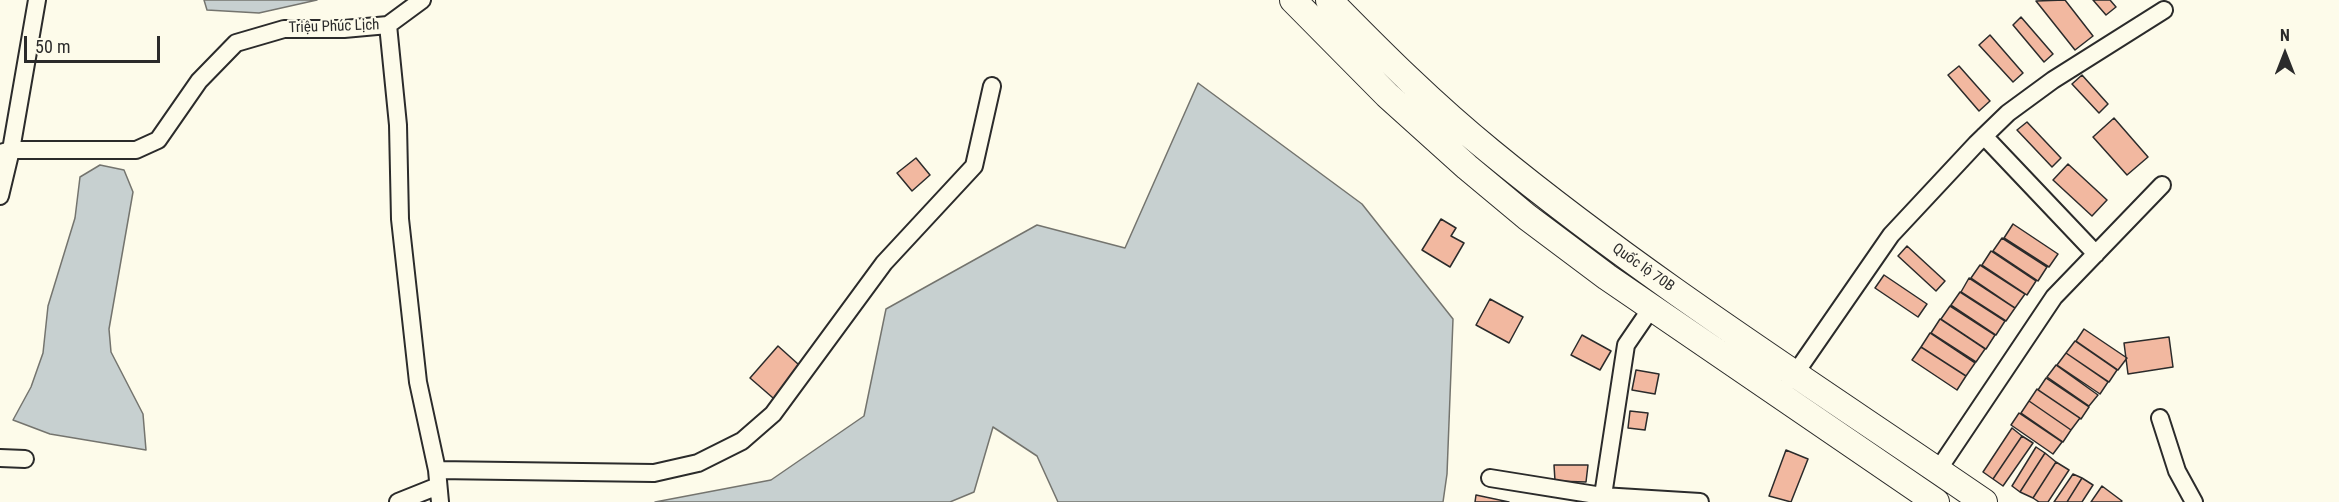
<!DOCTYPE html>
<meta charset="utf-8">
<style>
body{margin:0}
#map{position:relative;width:2339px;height:502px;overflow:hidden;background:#fdfbea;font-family:"Roboto Condensed",sans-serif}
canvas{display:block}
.north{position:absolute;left:2255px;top:24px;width:60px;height:60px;-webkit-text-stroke:4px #fdfbea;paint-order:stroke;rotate:0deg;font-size:16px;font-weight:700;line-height:24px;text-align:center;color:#2b2b2b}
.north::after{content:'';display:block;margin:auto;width:21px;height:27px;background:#2b2b2b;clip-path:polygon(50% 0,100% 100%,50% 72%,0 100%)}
.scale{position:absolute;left:24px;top:36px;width:136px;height:27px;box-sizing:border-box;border:3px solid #2b2b2b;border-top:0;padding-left:8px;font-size:18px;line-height:21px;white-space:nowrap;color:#2b2b2b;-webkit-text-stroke:4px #fdfbea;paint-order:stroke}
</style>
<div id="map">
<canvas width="2339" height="502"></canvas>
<div class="north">N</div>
<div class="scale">50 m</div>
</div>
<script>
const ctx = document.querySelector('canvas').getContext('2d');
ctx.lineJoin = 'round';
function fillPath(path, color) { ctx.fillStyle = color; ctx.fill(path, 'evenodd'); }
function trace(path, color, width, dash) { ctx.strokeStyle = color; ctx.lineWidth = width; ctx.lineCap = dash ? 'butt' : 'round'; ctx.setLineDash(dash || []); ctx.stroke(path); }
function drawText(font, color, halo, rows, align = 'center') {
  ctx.font = font + ' "Roboto Condensed",sans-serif'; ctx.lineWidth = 4.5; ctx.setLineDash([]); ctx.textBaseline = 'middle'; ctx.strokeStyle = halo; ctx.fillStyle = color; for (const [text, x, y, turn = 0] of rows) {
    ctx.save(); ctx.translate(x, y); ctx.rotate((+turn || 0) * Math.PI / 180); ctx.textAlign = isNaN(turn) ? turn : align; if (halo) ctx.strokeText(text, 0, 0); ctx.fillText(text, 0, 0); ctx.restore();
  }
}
const water = new Path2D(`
 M204 0H317L259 13 207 10Z
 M1198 83 1362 204 1453 319 1447 474 1443 502H1058L1037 456 993 427 974 492 950 502H655L771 480 864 416 886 309 1037 225 1125 248Z
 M100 165 124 170 133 192 109 329 111 352 143 414 146 450 50 434 13 420 31 387 43 353 48 306 75 218 80 177Z`);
fillPath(water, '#c7d0d0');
trace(water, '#74746e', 1.5);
const building = new Path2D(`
 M2065 0 2093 36 2075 50 2036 1Z
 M2093 0H2110L2116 7 2106 15Z
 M2021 17 2053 54 2044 62 2013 25Z
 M1990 35 2023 73 2013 82 1979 45Z
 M1959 66 1990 101 1979 111 1948 75Z
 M2082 75 2108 104 2099 113 2072 84Z
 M2114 118 2148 157 2127 175 2093 137Z
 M2027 122 2061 158 2052 167 2017 130Z
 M916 158 930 175 912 191 897 173Z
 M2068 164 2107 200 2092 216 2053 180Z
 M1441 219 1456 228 1451 236 1464 243 1450 267 1422 250Z
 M2013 224 2058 254 2049 267 2004 238Z
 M2002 238 2047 267 2038 281 1993 251Z
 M1907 246 1945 281 1936 291 1898 256Z
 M1991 251 2036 281 2027 295 1982 265Z
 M1980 265 2025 294 2015 308 1971 278Z
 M1884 275 1927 304 1918 317 1875 288Z
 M1969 278 2015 308 2006 321 1961 292Z
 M1960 292 2005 321 1996 335 1951 305Z
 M1490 299 1523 317 1509 343 1476 325Z
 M1950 306 1995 335 1986 349 1941 319Z
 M1940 319 1985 349 1976 362 1931 333Z
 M2084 329 2127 358 2118 370 2076 341Z
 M1930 333 1975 363 1966 376 1921 347Z
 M1582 335 1611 351 1600 370 1571 355Z
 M2169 337 2173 367 2128 374 2124 343Z
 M2075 341 2117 370 2109 382 2066 353Z
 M778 346 808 373 780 404 750 378Z
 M1921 347 1966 376 1957 390 1912 360Z
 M2066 353 2108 382 2100 394 2057 365Z
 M2056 365 2098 395 2089 406 2047 377Z
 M1636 370 1659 374 1655 394 1632 390Z
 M2046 378 2089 407 2081 419 2038 390Z
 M2037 389 2080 418 2071 430 2029 401Z
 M2029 401 2071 430 2063 442 2021 413Z
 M1630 411 1648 413 1645 430 1628 428Z
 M2019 413 2062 442 2053 454 2011 425Z
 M2012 428 2022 436 1993 479 1983 472Z
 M2022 436 2033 443 2003 486 1993 479Z
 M2036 447 2045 453 2020 492 2012 486Z
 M1786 450 1808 459 1791 502 1769 496Z
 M2045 453 2056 462 2033 498 2020 492Z
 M2056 462 2069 470 2048 502H2039L2033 498Z
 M1554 465H1588L1586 482 1555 481Z
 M2073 474 2082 478 2067 502H2054Z
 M2082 478 2093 485 2082 502H2067Z
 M2102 486 2122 501 2121 502H2091Z
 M1476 495 1509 502H1475Z`);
fillPath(building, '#f2b8a0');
trace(building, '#2b2b2b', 1.5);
const street = new Path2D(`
 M388 25 398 125 400 219 418 382 437 470 440 502
 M1984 136 2096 254
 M0 153 11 150H136L158 140 199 81 236 43 284 29H344L388 25 422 0
 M0 196 11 150 37 0
 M1790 381 1891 235 1976 144 2008 113 2053 80 2164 10
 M2160 418 2177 471 2194 502
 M0 458 25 459
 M437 470 654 473 698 463 742 441 773 414 884 263 974 166 992 86
 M1938 470 2054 297 2162 185
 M1490 478 1602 496 1700 502
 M398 502 438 486
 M1602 502 1626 345 1652 307`);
const primary = new Path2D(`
 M1293 0 1387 95 1467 167 1527 217 1607 277 1936 502
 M1329 0C1381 53 1433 105 1491 152 1647 280 1818 388 1984 502`);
trace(street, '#2b2b2b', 20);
trace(primary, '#2b2b2b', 28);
trace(street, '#fdfbea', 16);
trace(primary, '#fdfbea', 26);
drawText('15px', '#2b2b2b', '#fdfbea', [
 ["Triệu Phúc Lịch",334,27,-2],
 ["Quốc lộ 70B",1643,268,35]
]);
</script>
